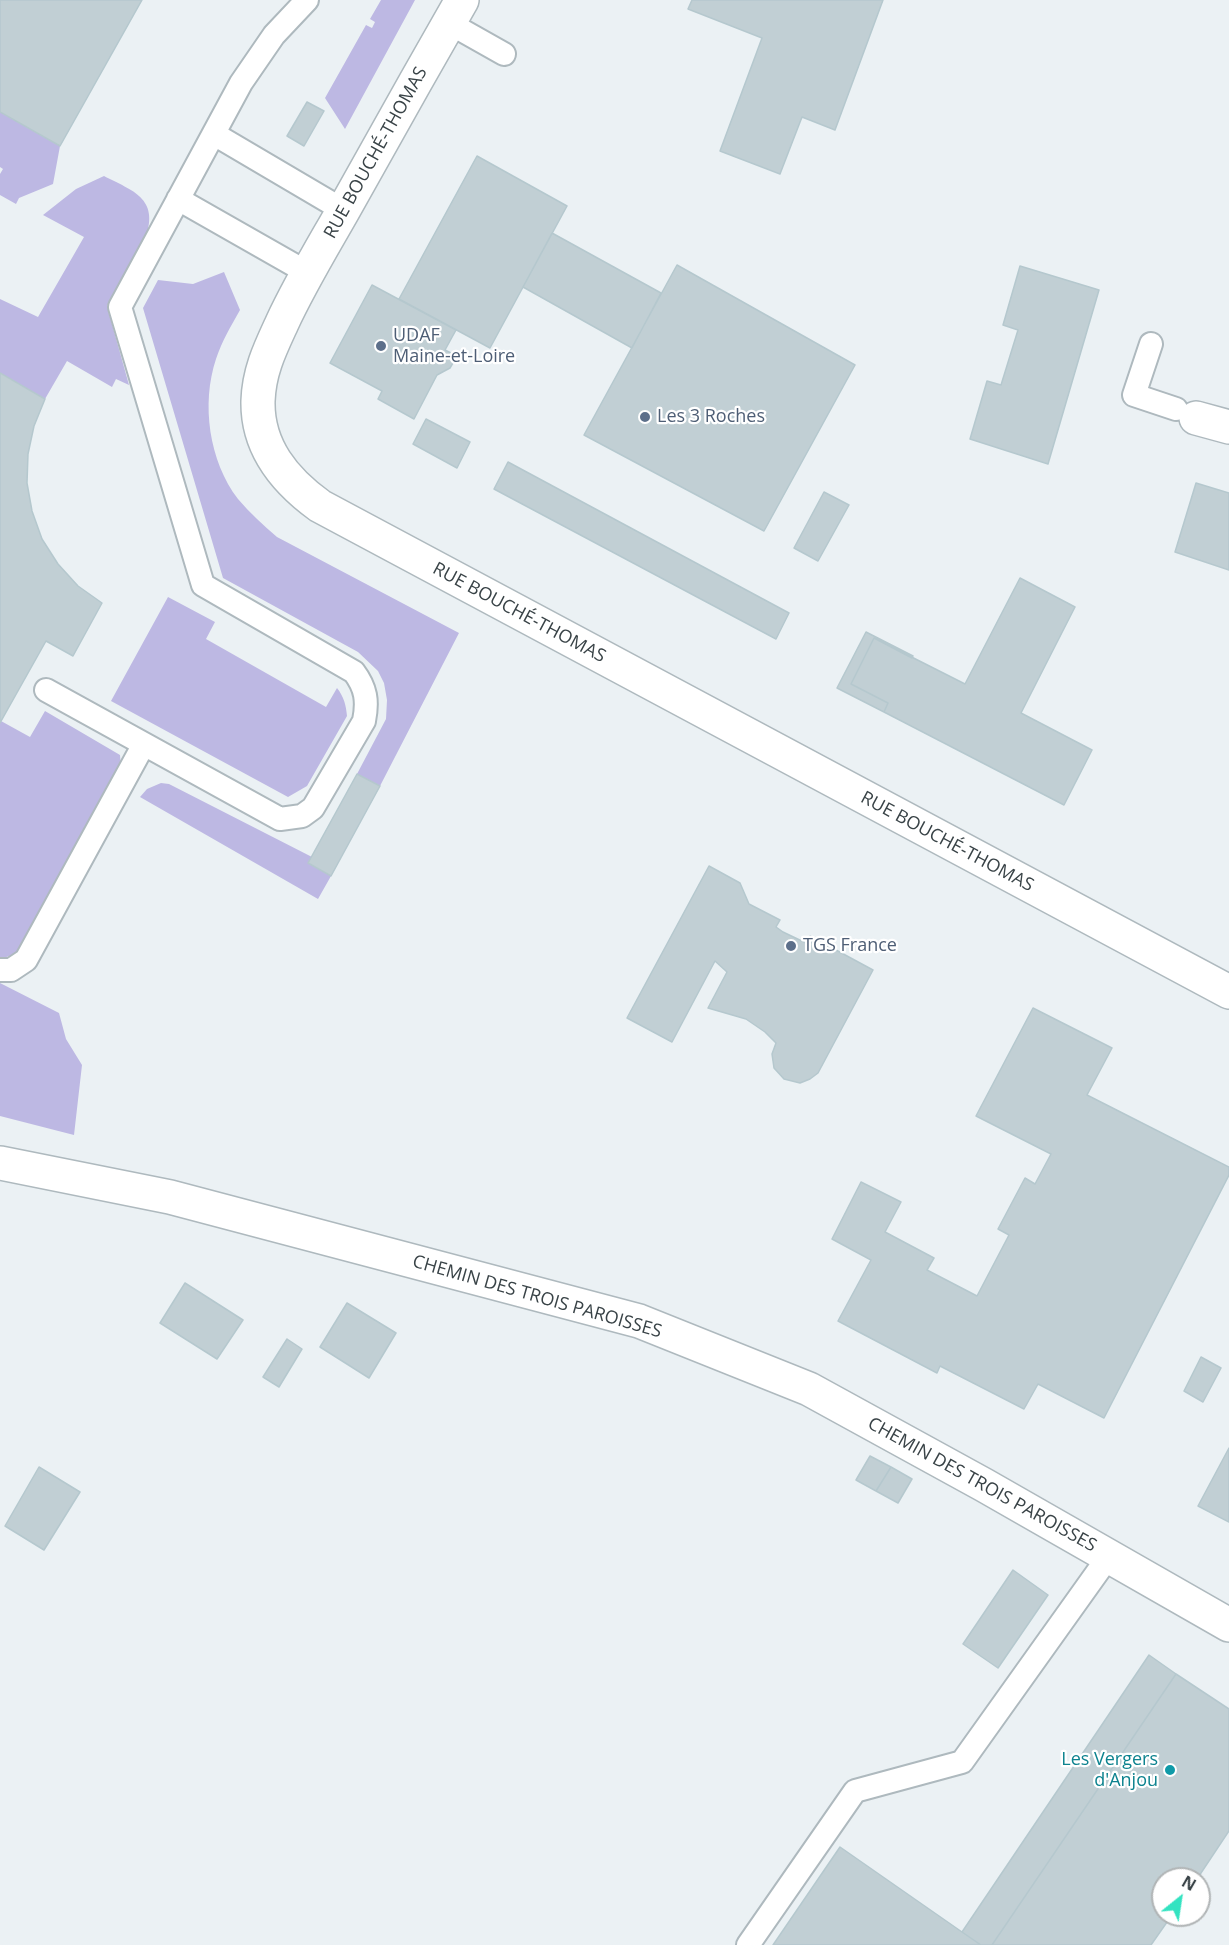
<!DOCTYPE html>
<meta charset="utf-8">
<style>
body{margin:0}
#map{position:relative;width:1229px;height:1945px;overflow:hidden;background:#ebf1f4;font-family:"Open Sans",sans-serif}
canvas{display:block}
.north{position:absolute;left:1151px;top:1867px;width:60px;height:60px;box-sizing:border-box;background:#fff;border:2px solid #b0b4b5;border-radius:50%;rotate:30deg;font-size:16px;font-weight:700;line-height:24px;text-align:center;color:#394347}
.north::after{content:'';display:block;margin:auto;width:21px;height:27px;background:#33e3c1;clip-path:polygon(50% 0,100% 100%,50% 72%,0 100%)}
</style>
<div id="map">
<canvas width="1229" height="1945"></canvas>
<div class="north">N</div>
</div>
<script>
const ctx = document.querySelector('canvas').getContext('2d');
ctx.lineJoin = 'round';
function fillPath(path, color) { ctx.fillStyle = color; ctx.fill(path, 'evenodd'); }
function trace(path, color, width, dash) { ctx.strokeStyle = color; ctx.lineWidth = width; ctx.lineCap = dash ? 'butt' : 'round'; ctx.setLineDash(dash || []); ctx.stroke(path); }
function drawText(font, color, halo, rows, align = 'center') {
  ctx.font = font + ' "Open Sans",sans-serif'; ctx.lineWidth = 4.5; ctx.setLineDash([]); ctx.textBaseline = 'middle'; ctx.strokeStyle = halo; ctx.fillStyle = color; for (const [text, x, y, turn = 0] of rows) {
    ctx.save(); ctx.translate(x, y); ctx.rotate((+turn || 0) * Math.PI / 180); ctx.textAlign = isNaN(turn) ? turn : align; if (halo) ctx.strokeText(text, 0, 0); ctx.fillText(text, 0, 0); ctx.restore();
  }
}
fillPath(new Path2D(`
 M381 0H415L345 129 325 98 366 25 372 28 375 22 370 19Z
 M0 112 60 146 53 184 19 198 16 204 0 195V174L3 169 0 167Z
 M104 176C133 191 159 198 146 237L107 306 129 385 116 379 112 387 67 361 45 399 0 373V299L38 317 84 237 43 215 76 189Z
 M224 272 240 310C231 326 222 341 216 359 201 404 209 461 238 499 250 513 263 525 277 537L459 633 380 786 357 774 386 719 387 700 384 683 378 671 358 652 223 578 143 308 158 280 193 284Z
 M168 597 215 622 206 639 326 707 337 688C344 697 346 705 347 716L307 786 288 797 111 701Z
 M45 711 120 755 121 767 23 944C17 953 11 957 0 958V723L1 721 30 737Z
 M161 783 169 784 312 857 309 863 331 876 318 899 140 797 147 789Z
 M0 983 59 1013 66 1039 82 1065 74 1135 0 1116Z`), '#bdb8e3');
const building = new Path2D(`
 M0 0H142L60 146 0 112Z
 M692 0H883L835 130 802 117 780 174 720 151 762 38 688 9Z
 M307 102 324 111 304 146 287 136Z
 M477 156 567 206 490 348 399 299Z
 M552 233 661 293 632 348 523 287Z
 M677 265 855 365 764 531 584 435Z
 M1020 266 1099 290 1048 464 970 439 987 381 1001 385 1018 330 1003 325Z
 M372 285 456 330 445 350 457 356 450 368 437 375 414 419 378 399 382 391 330 363Z
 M0 373 45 399 34 426 28 454 27 483 32 511 42 539 58 564 78 586 102 603 73 656 46 641 0 723Z
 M426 419 470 442 457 468 413 444Z
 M508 462 789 613 776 639 494 489Z
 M1196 483 1229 493V570L1175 552Z
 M824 492 849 505 818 561 794 548Z
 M1020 578 1075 607 1021 713 1092 750 1064 805 884 712 888 703 851 684 874 638 965 684Z
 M866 632 913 656 912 658 874 638 851 684 888 703 884 712 837 688Z
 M357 774 380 786 331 876 308 863Z
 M709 866 740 883 749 904 780 920 776 927 783 932 806 943 810 936 873 970 818 1073 810 1079 800 1083 784 1079 774 1068 772 1054 776 1043 765 1032 746 1019 708 1008 727 972 715 961 672 1042 627 1018Z
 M1033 1008 1112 1048 1087 1095 1229 1167V1175L1104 1418 1038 1384 1024 1409 940 1366 937 1373 838 1321 871 1260 832 1239 861 1182 901 1202 885 1232 934 1258 927 1270 977 1296 1009 1235 998 1229 1025 1178 1035 1184 1051 1154 976 1116Z
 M185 1283 243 1320 217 1359 160 1323Z
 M347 1303 396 1333 369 1378 320 1347Z
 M287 1339 302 1349 279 1387 263 1377Z
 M1201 1357 1221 1368 1203 1402 1184 1391Z
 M1229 1448V1522L1198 1506Z
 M870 1456 891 1467 876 1491 856 1480Z
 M39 1467 80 1492 44 1550 5 1526Z
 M891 1467 912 1479 898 1503 876 1491Z
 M1013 1570 1048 1595 998 1668 963 1644Z
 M1149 1655 1176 1674 992 1945H981L962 1932Z
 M1176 1674 1229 1709V1831L1197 1879H1163V1915H1172L1151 1945H992Z
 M840 1847 962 1932 981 1945H773Z`);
fillPath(building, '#c1cfd4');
trace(building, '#b5c8ce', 1.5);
const service = new Path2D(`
 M449 23 504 54
 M214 134 343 210
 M178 199 308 273
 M1151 344 1134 395 1176 409
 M46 690 280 819 302 816 313 808 364 721C368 701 366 688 354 672L203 585 120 307 241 83 274 35 307 0
 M0 970H11L26 960 144 744
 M748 1945 855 1791 962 1762 1109 1556`);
const minor = new Path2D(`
 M462 0C422 70 382 141 343 211 322 248 300 284 282 323 270 349 259 371 258 401 257 447 284 480 320 506L1229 992
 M1196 418 1229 427
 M0 1163 170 1197 639 1321 809 1389 984 1485 1229 1625`);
trace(service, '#aeb9be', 26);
trace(minor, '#aeb9be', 36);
trace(service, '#fff', 22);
trace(minor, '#fff', 33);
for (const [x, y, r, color] of [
 [381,346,6,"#5c6f8a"],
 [645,417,6,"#5c6f8a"],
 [791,946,6,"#5c6f8a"],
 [1170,1770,6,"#0f9aa8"]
]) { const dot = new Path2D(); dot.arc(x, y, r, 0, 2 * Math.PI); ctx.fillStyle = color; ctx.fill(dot); trace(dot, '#fff', 2); }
drawText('18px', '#394347', '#fff', [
 ["RUE BOUCHÉ-THOMAS",376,153,-61],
 ["RUE BOUCHÉ-THOMAS",519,613,28],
 ["RUE BOUCHÉ-THOMAS",947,842,28],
 ["CHEMIN DES TROIS PAROISSES",537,1297,16],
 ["CHEMIN DES TROIS PAROISSES",982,1485,29]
]);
drawText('18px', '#4e5e75', '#fff', [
 ["UDAF",393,336],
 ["Maine-et-Loire",393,357],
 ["Les 3 Roches",657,417],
 ["TGS France",803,946]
], 'left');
drawText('18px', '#0d838f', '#fff', [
 ["Les Vergers",1158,1760],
 ["d'Anjou",1158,1781]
], 'right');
</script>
